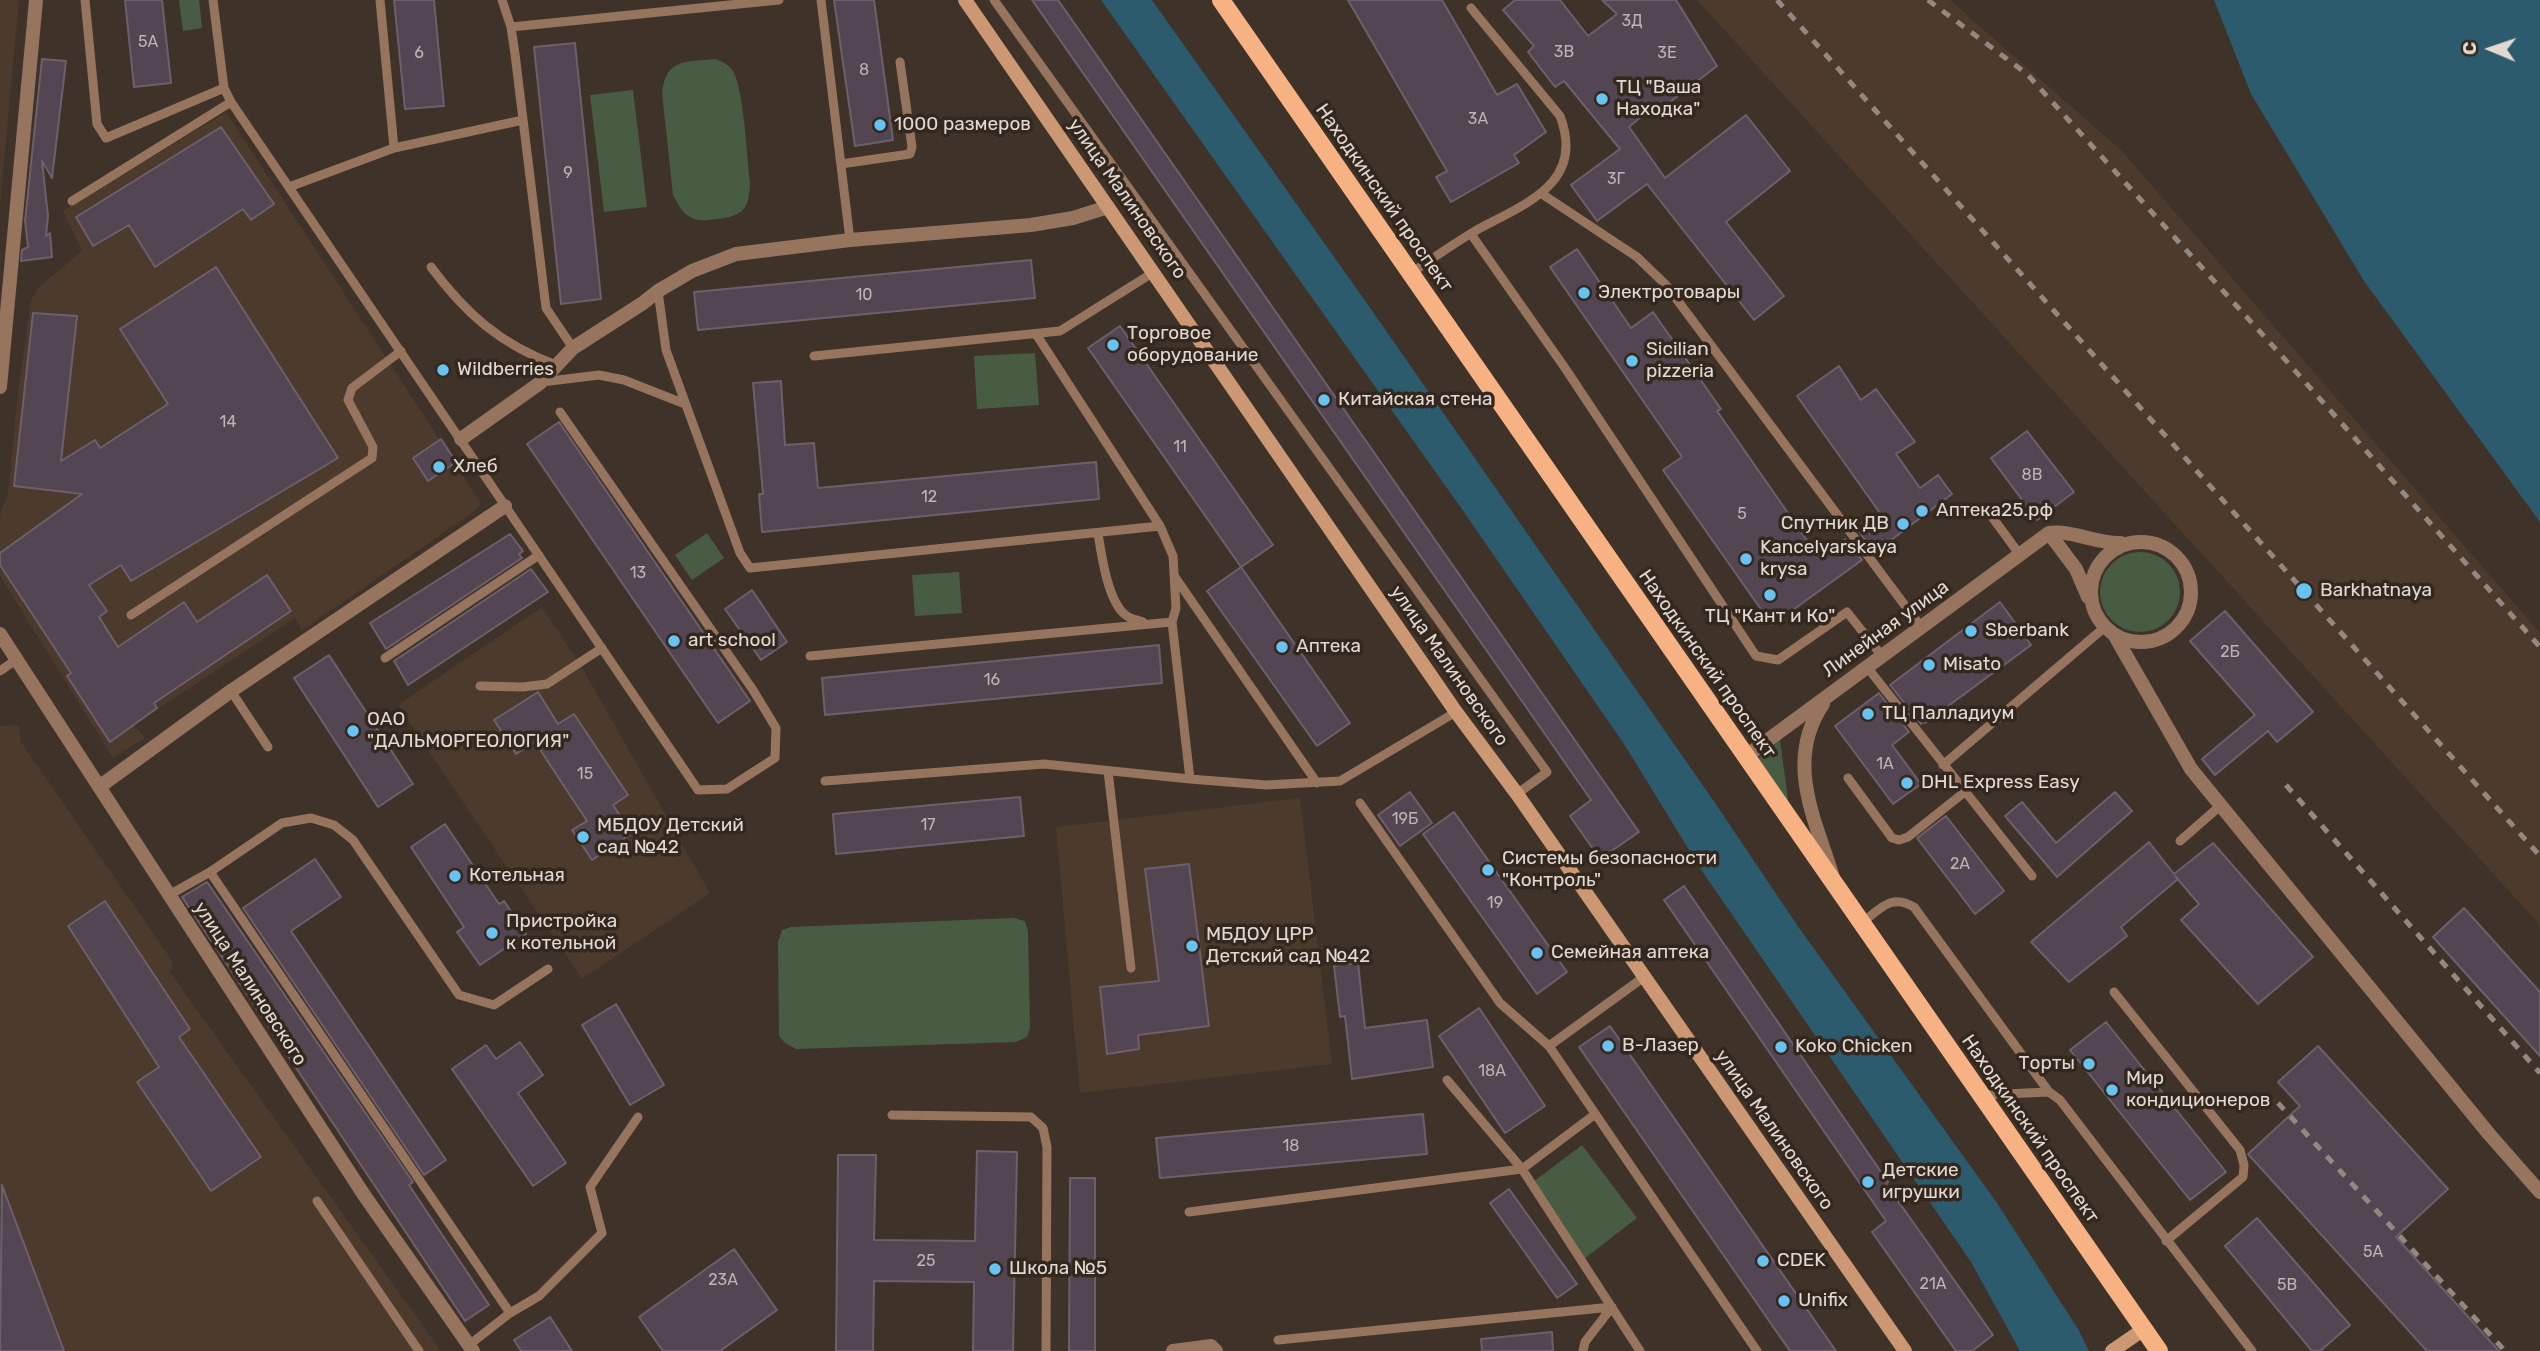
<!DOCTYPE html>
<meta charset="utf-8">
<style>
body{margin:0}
#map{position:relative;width:2540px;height:1351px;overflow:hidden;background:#3f3228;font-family:Rubik,sans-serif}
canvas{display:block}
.north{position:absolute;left:2456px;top:14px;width:70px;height:70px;-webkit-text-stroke:5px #34281e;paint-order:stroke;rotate:272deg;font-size:19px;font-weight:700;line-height:28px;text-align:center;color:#e2d9d3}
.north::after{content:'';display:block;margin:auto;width:24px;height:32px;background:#e2d9d3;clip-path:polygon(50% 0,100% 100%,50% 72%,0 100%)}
</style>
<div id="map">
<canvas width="2540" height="1351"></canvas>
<div class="north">С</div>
</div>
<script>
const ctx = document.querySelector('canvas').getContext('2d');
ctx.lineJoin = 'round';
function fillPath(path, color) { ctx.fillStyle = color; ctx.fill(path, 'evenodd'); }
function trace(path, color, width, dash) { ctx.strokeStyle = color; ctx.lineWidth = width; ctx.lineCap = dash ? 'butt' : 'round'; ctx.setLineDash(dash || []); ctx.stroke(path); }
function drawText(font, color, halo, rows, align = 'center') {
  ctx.font = font + ' Rubik,sans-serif'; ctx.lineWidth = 7; ctx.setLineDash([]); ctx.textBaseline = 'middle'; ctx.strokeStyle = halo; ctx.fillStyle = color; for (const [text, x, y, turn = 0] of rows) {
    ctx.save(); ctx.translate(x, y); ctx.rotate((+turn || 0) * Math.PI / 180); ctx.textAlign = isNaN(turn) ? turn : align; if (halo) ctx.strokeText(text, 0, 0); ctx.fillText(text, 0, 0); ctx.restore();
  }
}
fillPath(new Path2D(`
 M0 0H19L0 205Z
 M1697 0H1950L2122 151 2540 633V925Z
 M226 112 481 503 474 512 302 630 295 618 134 725 145 738 113 758 0 576V515L8 493 18 394 31 300 38 288 82 251 63 211Z
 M542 607 580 664 710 893 582 979 398 705Z
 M19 725 21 742 173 962 170 972 441 1351H0V726Z
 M1300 798 1332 1064 1080 1093 1056 827Z`), '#4c3a2c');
fillPath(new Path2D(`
 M179 0H199L202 28 183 31Z
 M715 59C723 62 728 64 733 71 744 90 747 159 750 184 749 210 742 216 717 219 708 220 699 222 690 217 682 213 678 204 673 195L662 93C666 58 686 62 715 59Z
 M633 90 647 207 604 212 590 95Z
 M1035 353 1039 405 977 409 974 356Z
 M707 533 724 558 692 580 675 555Z
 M2100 592a40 40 0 1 1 80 0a40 40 0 1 1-80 0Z
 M959 572 962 613 915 616 912 575Z
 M1780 740 1790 814 1754 761Z
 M1013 918 1025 921 1028 932 1030 1028 1027 1037 1016 1042 796 1049 785 1043 779 1036 778 942 782 930 791 927Z
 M1582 1145 1637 1218 1584 1259 1529 1185Z`), '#485c44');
fillPath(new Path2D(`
 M1101 0H1152L1366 302 1713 800 1797 925 1997 1203 2078 1329 2089 1351H2020L1971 1262 1700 868 1626 747 1466 515Z
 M2214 0H2540V522L2364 281 2251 94Z`), '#2c5b6d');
const building = new Path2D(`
 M125 0H162L171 83 134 87Z
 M394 0H434L444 106 405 109Z
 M834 0H874L893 140 855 146Z
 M1032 0H1058L1639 832 1600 859 1570 816 1591 800Z
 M1348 0H1442L1497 95 1517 84 1546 132 1514 155 1519 163 1451 202 1436 177 1447 171Z
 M1515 0H1560L1588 36 1617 14 1602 0H1676L1717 66 1661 109 1656 104 1629 127 1665 178 1746 115 1790 171 1726 222 1784 296 1754 320 1647 184 1597 221 1571 185 1620 149 1564 81 1555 87 1528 52 1534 46 1503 10Z
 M575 43 601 299 561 304 534 47Z
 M42 59 66 61 52 178 42 161 48 216 46 236 50 233 52 257 21 261 22 250 28 247 25 221Z
 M221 127 274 204 251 220 243 209 155 267 129 225 93 246 76 217Z
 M1577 249 1631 328 1653 312 1721 409 1717 411 1820 559 1845 539 1862 560 1772 625 1663 470 1682 457 1550 267Z
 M1031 260 1035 298 698 330 694 292Z
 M216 267 338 458 131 581 121 565 89 585 107 611 99 617 118 647 184 602 197 622 267 575 291 611 154 703 157 708 110 742 67 676 71 673 0 565V553L82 494 14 486 33 313 77 316 61 461 95 440 100 448 168 404 120 329Z
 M1120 326 1273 545 1241 567 1088 348Z
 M1839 366 1861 400 1876 389 1915 442 1896 454 1920 488 1938 475 1952 494 1874 553 1860 533 1882 516 1797 396Z
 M781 381 785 445 814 443 818 488 1096 462 1099 499 762 532 759 494H763L753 383Z
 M559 422 750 701 718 723 527 444Z
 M2027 431 2074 492 2037 520 1991 458Z
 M441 439 456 462 428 481 413 458Z
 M510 534 523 551 519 554 522 558 386 649 370 623Z
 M1241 567 1350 723 1317 746 1207 591Z
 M531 569 548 592 408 685 394 661Z
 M752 590 787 642 761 660 725 609Z
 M2000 602 2031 645 1925 723 1924 721 1921 724 1890 685Z
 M2225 611 2313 712 2277 742 2268 731 2215 775 2202 759 2255 715 2190 641Z
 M1159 645 1162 683 825 715 822 678Z
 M329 655 413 784 378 807 294 678Z
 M538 692 558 724 574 714 628 795 613 805 632 833 592 860 572 830 587 821 535 742 516 754 494 720Z
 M1879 693 1909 732 1892 745 1921 784 1893 804 1835 726Z
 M1410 792 1432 823 1400 846 1378 815Z
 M2115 792 2132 811 2057 877 2005 816 2022 802 2056 843Z
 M1020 797 1024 836 836 854 833 814Z
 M1454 812 1567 972 1537 994 1423 834Z
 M1946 816 2004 891 1975 914 1917 838Z
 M445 824 499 904 504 901 526 934 480 965 457 932 464 927 411 847Z
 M2149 842 2174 874 2213 843 2313 957 2258 1004 2181 920 2199 904 2175 876 2178 879 2121 927 2127 936 2069 982 2031 942Z
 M315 859 341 897 291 931 446 1160 424 1175 243 908Z
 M1189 864 1209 1026 1138 1035 1139 1049 1107 1054 1100 987 1159 981 1145 869Z
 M207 882 413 1182 409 1185 489 1305 465 1321 182 897Z
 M1684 886 1888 1182 1886 1184 1993 1335 1972 1351H1956L1872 1232 1886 1221 1664 900Z
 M105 901 190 1029 179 1037 261 1157 211 1191 137 1082 159 1067 68 926Z
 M2464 908 2540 992V1056L2433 937Z
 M1358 963 1365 1028 1427 1020 1433 1067 1352 1079 1345 1016 1340 1017 1334 966Z
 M616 1004 664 1085 630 1105 582 1025Z
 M1479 1008 1545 1106 1505 1133 1439 1036Z
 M2106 1022 2226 1172 2190 1200 2070 1050Z
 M1610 1026 1836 1351H1790L1579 1047Z
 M520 1042 543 1075 518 1093 566 1163 533 1186 452 1069 486 1045 496 1059Z
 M2318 1046 2448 1189 2396 1237 2499 1351H2427L2248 1154 2300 1106 2278 1082Z
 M1423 1114 1427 1154 1160 1178 1156 1138Z
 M977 1151 1017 1152 1013 1351H973L974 1282 874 1281 873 1351H836L838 1155H876L874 1240 975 1241Z
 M1070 1178H1095V1351H1069Z
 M2 1185 64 1351H0Z
 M1509 1189 1577 1284 1557 1298 1490 1203Z
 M2257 1218 2350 1325 2320 1351H2312L2225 1246Z
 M734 1249 777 1310 720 1351H663L639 1317Z
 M550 1317 572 1351H521L514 1340Z
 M1552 1332 1553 1351H1482L1481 1339Z`);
fillPath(building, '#534652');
trace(building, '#6d606c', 2);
trace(new Path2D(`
 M85 0 97 124 106 138 224 88
 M213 0 224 88 231 102 698 790 727 789 775 758 776 728 753 690 560 412
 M380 0 394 148
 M502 0 511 27 515 54 546 308 573 348
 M821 0 850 240
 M994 0 1547 772 1517 794
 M511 27 779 0
 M841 164 910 154 912 147 900 62
 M289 187 394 148 523 120
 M1542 194 1637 257 1666 285 1921 627
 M72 201 231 102
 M1471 234 1565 368 1756 656 1778 660 1847 612 1882 656
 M431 267C466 314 500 344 556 365
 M1411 273C1432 259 1453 244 1475 231 1524 204 1586 184 1560 116L1471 8
 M658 291 666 350 740 553 750 568 1160 526
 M1036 334 1160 526 1173 556 1176 608 1172 622 1190 779
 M814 356 1060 331 1154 272
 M542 382 599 375 624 380 685 404
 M1987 510 2020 555
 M1098 533C1101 553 1108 604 1127 616 1131 619 1138 620 1143 622
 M1175 577 1317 783
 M131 615 372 458 373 447 348 400 352 388 401 351
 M810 656 1172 622
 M385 658 539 555
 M1867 667 2032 876
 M0 671 17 659
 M480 686 523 687 547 684 602 648
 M231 691 268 747
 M1943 765 2105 627
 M1108 771 1131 968
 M1848 778 1892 838 1899 840 1908 837 1966 791
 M825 781 1044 764 1190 779 1266 785 1340 781 1456 712
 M1360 803 1500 1003 1549 1046
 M2180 841 2220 806
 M210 872 510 1313
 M169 895 210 872 282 823 311 818 334 825 353 840 459 995 494 1005 548 969
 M1861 923C1881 909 1891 893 1914 907L2049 1092
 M1644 977 1549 1046 1757 1351
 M2114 992 2240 1150 2244 1165 2243 1177 2166 1241
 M1447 1080 1522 1169 1594 1115
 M1982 1095 2049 1092 2060 1100 2252 1351
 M892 1115 1031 1117 1043 1128 1047 1147 1046 1351
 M317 1201 419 1351
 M1189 1212 1522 1169 1640 1351
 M1278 1340 1612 1307
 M469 1345 510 1313 539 1296 602 1233 590 1187 638 1117
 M1583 1351 1585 1342 1612 1307`), '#96745e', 9);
trace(new Path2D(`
 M0 387 36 0
 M461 439 540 383 573 348 643 303 658 291 692 271 736 254 850 240 1031 225 1073 218 1108 207
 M2049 533 2076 569 2088 597
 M2049 533C2074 530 2096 544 2121 543
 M2091 592a50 50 0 1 1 100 0a50 50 0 1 1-100 0Z
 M0 634 364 1195 473 1351
 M2115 636 2191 769 2489 1134 2540 1192
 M1823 704C1785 760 1814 817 1832 874
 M1745 757 2049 533
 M99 787 231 691 505 506
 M1173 1351 1211 1346 1216 1351`), '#96745e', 14);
trace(new Path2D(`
 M965 0 1456 712 1517 794 1905 1351
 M2112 1351 2144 1329`), '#cc9873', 14);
trace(new Path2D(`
 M1221 0 2159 1351`), '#f6b283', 18);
trace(new Path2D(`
 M1777 0 2540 856
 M1928 0 2027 74 2290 365 2540 647
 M2286 785 2540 1073
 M2278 1103 2505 1351`), '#948981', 5, [9, 9]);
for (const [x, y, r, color] of [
 [1602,99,7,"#69c3f1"],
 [880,125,7,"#69c3f1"],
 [1584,293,7,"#69c3f1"],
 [1113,345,7,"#69c3f1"],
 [1632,361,7,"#69c3f1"],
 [443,370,7,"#69c3f1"],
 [1324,400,7,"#69c3f1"],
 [439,467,7,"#69c3f1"],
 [1922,511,7,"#69c3f1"],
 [1903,524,7,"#69c3f1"],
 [1746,559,7,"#69c3f1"],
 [2304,591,9,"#69c3f1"],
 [1770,595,7,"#69c3f1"],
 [1971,631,7,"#69c3f1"],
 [674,641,7,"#69c3f1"],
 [1282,647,7,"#69c3f1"],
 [1929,665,7,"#69c3f1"],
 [1868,714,7,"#69c3f1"],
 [353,731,7,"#69c3f1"],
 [1907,783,7,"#69c3f1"],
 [583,837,7,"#69c3f1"],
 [1488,870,7,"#69c3f1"],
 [455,876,7,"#69c3f1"],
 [492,933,7,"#69c3f1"],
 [1192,946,7,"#69c3f1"],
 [1537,953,7,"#69c3f1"],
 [1608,1046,7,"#69c3f1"],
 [1781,1047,7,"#69c3f1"],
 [2089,1064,7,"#69c3f1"],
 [2112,1090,7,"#69c3f1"],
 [1868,1182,7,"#69c3f1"],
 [1763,1261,7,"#69c3f1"],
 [995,1269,7,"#69c3f1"],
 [1784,1301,7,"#69c3f1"]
]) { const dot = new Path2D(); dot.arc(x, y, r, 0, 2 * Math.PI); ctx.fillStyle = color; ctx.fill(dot); trace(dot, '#34281e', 2.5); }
drawText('16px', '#beb4b3', null, [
 ["3Д",1632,21],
 ["5А",148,42],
 ["3В",1564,52],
 ["6",419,53],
 ["3Е",1667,53],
 ["8",864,70],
 ["3А",1478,119],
 ["9",568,173],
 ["3Г",1616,179],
 ["10",864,295],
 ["14",228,422],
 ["11",1180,447],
 ["8В",2032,475],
 ["12",929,497],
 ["5",1742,514],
 ["13",638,573],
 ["2Б",2230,652],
 ["16",992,680],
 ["1А",1885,764],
 ["15",585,774],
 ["19Б",1405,819],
 ["17",928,825],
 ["2А",1960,864],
 ["19",1495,903],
 ["18А",1492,1071],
 ["18",1291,1146],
 ["5А",2373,1252],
 ["25",926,1261],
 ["23А",723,1280],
 ["21А",1933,1284],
 ["5В",2287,1285]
]);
drawText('19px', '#e2d9d3', '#34281e', [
 ["ТЦ \"Ваша",1616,88],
 ["Находка\"",1616,110],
 ["1000 размеров",894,125],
 ["Электротовары",1598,293],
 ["Торговое",1127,334],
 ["оборудование",1127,356],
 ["Sicilian",1646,350],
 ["pizzeria",1646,372],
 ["Wildberries",457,370],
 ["Китайская стена",1338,400],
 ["Хлеб",453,467],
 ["Аптека25.рф",1936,511],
 ["Спутник ДВ",1889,524,"right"],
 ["Kancelyarskaya",1760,548],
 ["krysa",1760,570],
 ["Barkhatnaya",2320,591],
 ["ТЦ \"Кант и Ко\"",1770,617,"center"],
 ["Sberbank",1985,631],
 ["art school",688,641],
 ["Аптека",1296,647],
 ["Misato",1943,665],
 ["ТЦ Палладиум",1882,714],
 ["ОАО",367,720],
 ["\"ДАЛЬМОРГЕОЛОГИЯ\"",367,742],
 ["DHL Express Easy",1921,783],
 ["МБДОУ Детский",597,826],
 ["сад №42",597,848],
 ["Системы безопасности",1502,859],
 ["\"Контроль\"",1502,881],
 ["Котельная",469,876],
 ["Пристройка",506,922],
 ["к котельной",506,944],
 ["МБДОУ ЦРР",1206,935],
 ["Детский сад №42",1206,957],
 ["Семейная аптека",1551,953],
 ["В-Лазер",1622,1046],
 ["Koko Chicken",1795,1047],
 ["Торты",2075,1064,"right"],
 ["Мир",2126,1079],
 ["кондиционеров",2126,1101],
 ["Детские",1882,1171],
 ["игрушки",1882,1193],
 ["CDEK",1777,1261],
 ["Школа №5",1009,1269],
 ["Unifix",1798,1301]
], 'left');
drawText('19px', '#e2d9d3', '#34281e', [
 ["Находкинский проспект",1384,198,55],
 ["улица Малиновского",1127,199,55],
 ["Линейная улица",1886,629,-36],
 ["Находкинский проспект",1707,664,55],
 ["улица Малиновского",1449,666,55],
 ["улица Малиновского",250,984,57],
 ["Находкинский проспект",2030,1129,55],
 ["улица Малиновского",1774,1130,55]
]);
</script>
